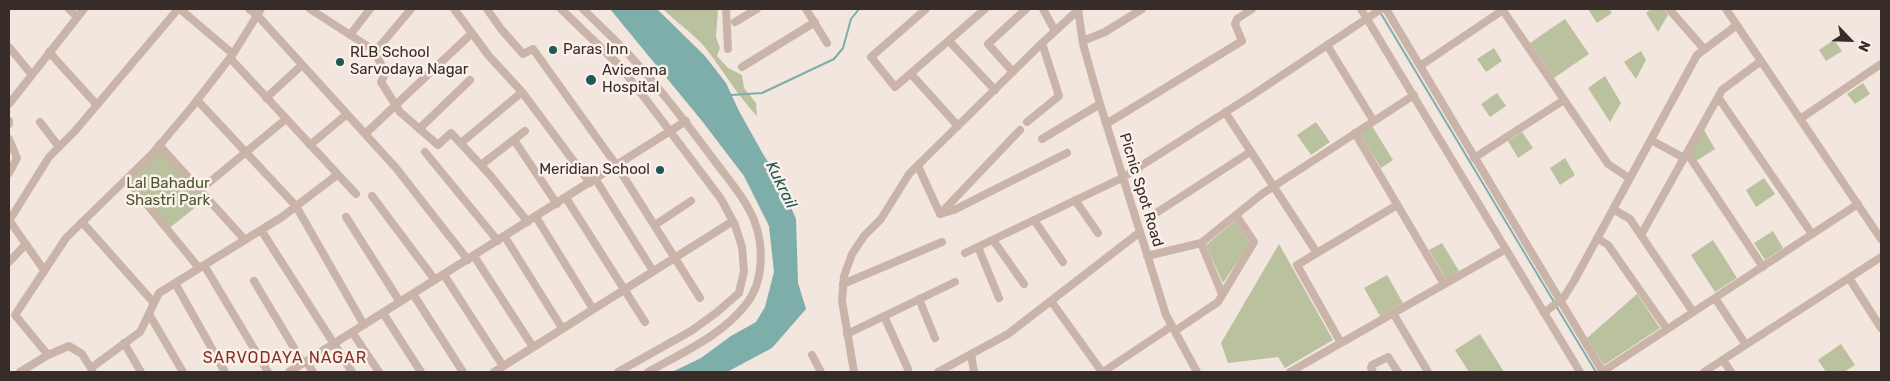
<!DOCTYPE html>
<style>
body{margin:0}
#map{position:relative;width:1890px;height:381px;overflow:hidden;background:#f2e6de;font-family:Rubik,sans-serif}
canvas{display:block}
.frame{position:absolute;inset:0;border:10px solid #382c29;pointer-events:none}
.north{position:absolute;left:1825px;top:15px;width:50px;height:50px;-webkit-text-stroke:4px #faf1ea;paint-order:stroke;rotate:114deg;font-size:14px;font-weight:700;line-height:20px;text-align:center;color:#382c29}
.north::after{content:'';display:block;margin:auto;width:18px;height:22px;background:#382c29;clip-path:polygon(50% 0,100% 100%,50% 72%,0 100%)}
</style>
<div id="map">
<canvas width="1890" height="381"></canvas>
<div class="frame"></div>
<div class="north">N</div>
</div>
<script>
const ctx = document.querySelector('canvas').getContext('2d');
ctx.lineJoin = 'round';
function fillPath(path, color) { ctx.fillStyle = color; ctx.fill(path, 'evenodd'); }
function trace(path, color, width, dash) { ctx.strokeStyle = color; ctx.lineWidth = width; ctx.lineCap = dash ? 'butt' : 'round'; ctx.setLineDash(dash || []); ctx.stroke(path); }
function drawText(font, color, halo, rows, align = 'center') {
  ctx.font = font + ' Rubik,sans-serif'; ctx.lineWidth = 5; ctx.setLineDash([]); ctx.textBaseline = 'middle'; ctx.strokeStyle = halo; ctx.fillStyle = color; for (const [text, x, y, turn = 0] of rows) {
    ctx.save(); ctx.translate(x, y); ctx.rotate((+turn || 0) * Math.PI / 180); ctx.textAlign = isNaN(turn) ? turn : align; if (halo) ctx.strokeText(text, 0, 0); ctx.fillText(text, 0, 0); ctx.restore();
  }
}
fillPath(new Path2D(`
 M663 9H718L716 37 720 48 717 56 728 68 742 75 744 88 756 103 757 116C736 94 722 68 703 45 691 32 676 22 663 9Z
 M1588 9H1609L1612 13 1597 23Z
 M1651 9H1664L1668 15 1658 32 1646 13Z
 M1565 19 1589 54 1554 78 1530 43Z
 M1834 40 1842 51 1826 61 1819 50Z
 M1494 48 1502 61 1486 72 1477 59Z
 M1641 51 1646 60 1636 79 1624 62Z
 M1605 76 1621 103 1610 122 1588 88Z
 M1863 83 1870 94 1855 104 1847 94Z
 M1497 93 1506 106 1490 117 1481 104Z
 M1316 122 1330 142 1311 155 1297 135Z
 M1372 126 1393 160 1381 168 1360 134Z
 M1704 130 1715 149 1696 161 1690 152Z
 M1522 132 1533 148 1518 158 1508 141Z
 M159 145 207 198 167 230 126 179Z
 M1565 158 1575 175 1560 185 1550 168Z
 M1764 178 1775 194 1756 207 1746 190Z
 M1235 221 1250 243 1223 283 1206 245Z
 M1773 231 1783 248 1765 260 1754 243Z
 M1713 240 1737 278 1715 292 1691 255Z
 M1442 243 1459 271 1446 279 1429 250Z
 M1279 244 1333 340 1285 368 1278 357 1228 363 1221 343Z
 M1387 275 1403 303 1380 316 1364 288Z
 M1637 294 1660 328 1604 365 1587 338Z
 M1480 334 1504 372H1469L1455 350Z
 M1841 344 1855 365 1844 372H1826L1818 360Z`), '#bac19e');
fillPath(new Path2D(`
 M610 9H657L705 56 726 83 739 111 763 154 778 177 796 219 798 283 806 309 772 348 727 372H672L701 358 731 336 756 322 765 307 774 272 769 226 744 176 702 121Z`), '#7daeaa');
trace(new Path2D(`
 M1380 12 1554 302
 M731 95 762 93 834 59 843 48 851 19 859 9
 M1556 306 1596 372`), '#7daeaa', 2);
trace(new Path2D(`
 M69 9 77 17
 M180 9 233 54
 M249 9 257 15 396 168 468 260
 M310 9 372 49 386 72 381 82 400 112 438 145 451 133 490 175 528 222
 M454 9 489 56 522 92 590 183
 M487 9 501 29 523 54 533 49 617 166 700 298
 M561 9 620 66 657 114 721 199 735 225 742 247 744 271 739 293 716 313 691 331 618 372
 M583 9C599 25 616 40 631 57 661 89 688 125 714 160 728 179 745 198 754 220 764 245 764 281 747 303 723 335 682 353 648 372
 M726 9 728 49
 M806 9 827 43
 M926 9 871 57 895 87 985 9
 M1043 9 1055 31
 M1078 9 1083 44 1100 104 1166 315 1197 372
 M1361 9 1580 372
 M1386 9 1603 372
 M1502 9 1608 164 1629 178
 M1669 9 1704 49
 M1726 9 1881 239
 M735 22 757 9
 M350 35 370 9
 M949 41 995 90
 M1083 41 1105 32 1142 9
 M1327 45 1373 120
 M9 47 32 75
 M49 52 97 105
 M374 53 411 9
 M230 58 356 194
 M1420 66 1503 10
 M742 67 815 22
 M1013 72 988 44 1026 9
 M911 74 958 126
 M1718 97 1812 234
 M266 98 302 65
 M197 100 296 206 364 325
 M9 104 84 9
 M1225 112 1317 253
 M1800 119 1881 64
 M9 121V124
 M40 122 59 147
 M1027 122 1059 96 1042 43
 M1106 124 1242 41 1235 24 1237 19 1252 9
 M419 129 470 80
 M1355 133 1444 284
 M365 134 472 33
 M9 139 17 158 9 173
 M1042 139 1100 104
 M514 140 557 204
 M1651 140 1684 158
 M461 143 522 92
 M159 145 245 240
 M310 145 347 114
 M425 152 498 241
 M1687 153 1763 267
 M1474 158 1564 100
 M481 165 525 131
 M918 166 940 214
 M126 179 199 268
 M596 180 653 271
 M200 190 286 119
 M372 196 435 280
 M566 198 645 322
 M1075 200 1098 233
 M1613 209 1630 219 1693 312
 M940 214 954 210 1067 153
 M940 214 1020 130
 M1153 215 1250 152
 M346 217 400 302
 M536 217 593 309
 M9 220 44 270
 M1034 220 1063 262
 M9 221 49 157 75 131 178 9
 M82 222 154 303
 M655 225 691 201
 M261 230 352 372
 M1641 235 1722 90 1761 61
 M505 237 562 328
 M1597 238 1608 245 1667 329
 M993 240 1024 284
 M1201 243 1222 294
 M978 247 999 298
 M965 253 1122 178 1254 94 1381 9
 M474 256 533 347
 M1147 256 1201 243 1262 194 1414 95
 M9 262 26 244
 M204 265 268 372
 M444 275 503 366
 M1849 278 1881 328
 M254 281 303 363
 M175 283 225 372
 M843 284 942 242
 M413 294 463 372
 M1715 298 1746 345
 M919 299 935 338
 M1051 301 1102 372
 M383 313 421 372
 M1393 313 1428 372
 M1544 313 1564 297 1574 281 1697 55 1737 25
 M149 314 183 372
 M884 316 908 369
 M1175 331 1218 302 1254 242 1236 215
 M352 332 379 372
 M847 334 955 282
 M124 343 141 372
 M1341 343 1297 265 1397 205
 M971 354 974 372
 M48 355 15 315 66 238 152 154 191 108 233 54 261 9
 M812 355 821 372
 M1723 360 1731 372
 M306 361 313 372
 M91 368 140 332 159 293 282 217 337 175
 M20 372 48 355 69 346 82 354 92 370
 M289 372 686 121
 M494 372 733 221
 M854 372 842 301 844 276 852 254 864 236 881 219 909 174 1040 45 1078 10
 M938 372 1008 334 1140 232
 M1103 372 1172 326
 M1290 372 1506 249
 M1373 372 1371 368 1372 365 1388 357 1398 372
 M1602 372 1858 204
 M1704 372 1881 257`), '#cab4aa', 8);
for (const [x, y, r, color] of [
 [553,50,5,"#205855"],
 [340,62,5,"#205855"],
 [591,80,6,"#205855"],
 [660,170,5,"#205855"]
]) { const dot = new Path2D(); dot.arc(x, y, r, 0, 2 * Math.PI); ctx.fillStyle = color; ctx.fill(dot); trace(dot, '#faf1ea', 2); }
drawText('15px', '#382c29', '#faf1ea', [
 ["Paras Inn",563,50],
 ["RLB School",350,53],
 ["Sarvodaya Nagar",350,70],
 ["Avicenna",602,71],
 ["Hospital",602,88],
 ["Meridian School",650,170,"right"]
], 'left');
drawText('15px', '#4c552e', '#faf1ea', [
 ["Lal Bahadur",168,184],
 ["Shastri Park",168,201]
]);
drawText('15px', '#382c29', '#faf1ea', [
 ["Picnic Spot Road",1141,190,73]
]);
drawText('italic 16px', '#205855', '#faf1ea', [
 ["Kukrail",781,185,64]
]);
ctx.letterSpacing = '1px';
drawText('16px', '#852f24', '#faf1ea', [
 ["SARVODAYA NAGAR",285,358]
]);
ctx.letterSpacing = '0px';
</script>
